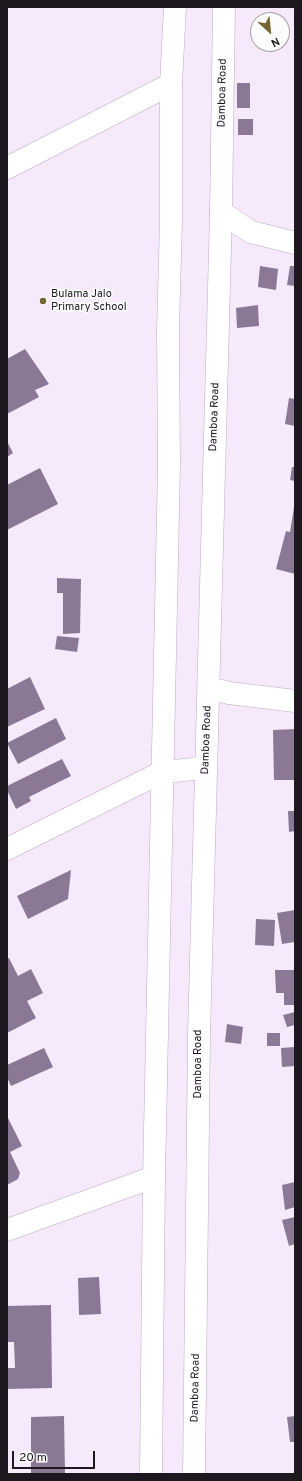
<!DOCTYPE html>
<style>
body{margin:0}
#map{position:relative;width:302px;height:1481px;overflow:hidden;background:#f6e9fc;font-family:Overpass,sans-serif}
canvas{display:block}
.frame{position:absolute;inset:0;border:8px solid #1d1820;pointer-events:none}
.north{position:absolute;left:250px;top:12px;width:40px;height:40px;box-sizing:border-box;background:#fcfcfc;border:1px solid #a3a1a4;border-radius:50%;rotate:153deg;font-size:11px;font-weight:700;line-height:16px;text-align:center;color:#1d1820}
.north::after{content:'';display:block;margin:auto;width:14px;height:18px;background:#776433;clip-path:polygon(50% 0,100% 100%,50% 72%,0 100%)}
.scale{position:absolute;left:12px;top:1451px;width:83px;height:18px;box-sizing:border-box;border:2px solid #1d1820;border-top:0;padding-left:5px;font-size:12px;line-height:14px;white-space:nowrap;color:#1d1820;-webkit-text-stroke:3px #fcfcfc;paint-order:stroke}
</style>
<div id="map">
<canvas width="302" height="1481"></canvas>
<div class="frame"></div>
<div class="north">N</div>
<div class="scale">20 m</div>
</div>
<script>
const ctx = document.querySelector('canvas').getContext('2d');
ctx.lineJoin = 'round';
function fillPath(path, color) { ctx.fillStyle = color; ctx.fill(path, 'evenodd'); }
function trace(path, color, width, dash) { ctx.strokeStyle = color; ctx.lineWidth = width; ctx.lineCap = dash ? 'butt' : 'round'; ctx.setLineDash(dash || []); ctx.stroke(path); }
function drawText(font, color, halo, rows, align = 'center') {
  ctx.font = font + ' Overpass,sans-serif'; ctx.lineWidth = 3.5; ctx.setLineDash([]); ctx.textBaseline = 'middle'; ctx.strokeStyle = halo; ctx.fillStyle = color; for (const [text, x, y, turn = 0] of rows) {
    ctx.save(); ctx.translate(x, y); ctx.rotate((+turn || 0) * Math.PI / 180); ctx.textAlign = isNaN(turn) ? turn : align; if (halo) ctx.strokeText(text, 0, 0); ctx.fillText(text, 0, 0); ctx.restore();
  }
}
fillPath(new Path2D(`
 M237 83H250V108H237Z
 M238 119H253V135H238Z
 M260 266 278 269 276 290 258 287Z
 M290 266H295V286L287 285Z
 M258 305 259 326 237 328 236 308Z
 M25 349 49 384 35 390 39 397 7 414V359Z
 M289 398 295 399V426L285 424Z
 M7 441 13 453 7 457Z
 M292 467H295V481L290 480Z
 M40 468 58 504 7 530V485Z
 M294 507H295V574L276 569 286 531 290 532Z
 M57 578 81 579 80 633 63 634V593H57Z
 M57 636 79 638 77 652 55 649Z
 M30 677 45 709 7 727V689Z
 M56 718 66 739 18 764 7 743Z
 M295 729V780H274L273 730Z
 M62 759 71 776 29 797 31 801 16 809 7 790V786Z
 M288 811H295V831L289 832Z
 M71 870 68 899 28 919 17 896Z
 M295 910V942L282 944 277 913Z
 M256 919 275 920 274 946 255 945Z
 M9 958 18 976 31 969 43 993 27 1001 36 1018 7 1033V959Z
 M275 970H295V1005H284V993H276Z
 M295 1012V1025L287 1027 283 1015Z
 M227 1024 243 1027 241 1044 225 1042Z
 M267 1033H280V1046H267Z
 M295 1047V1066L282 1067 281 1048Z
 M44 1048 53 1067 11 1086 7 1077V1065Z
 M7 1116 22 1146 10 1152 20 1173 18 1179 7 1185Z
 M295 1182V1207L285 1210 282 1185Z
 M295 1217V1244L289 1246 282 1220Z
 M99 1277 101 1314 79 1315 78 1278Z
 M51 1305 52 1388 7 1389V1368H15L14 1342H7V1306Z
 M64 1416 65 1474H31V1417Z
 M295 1416V1442H290L287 1417Z`), '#8a7894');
const street = new Path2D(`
 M7 168 171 84
 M221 212 251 232 295 243
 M209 688 229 693 295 701
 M7 1230 154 1177`);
const secondary = new Path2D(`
 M7 849 162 772 206 768`);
const primary = new Path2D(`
 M151 1474 154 1177 169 465 168 330 171 221V84L175 7
 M194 1474 199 1035 221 212 224 7`);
trace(street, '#baabc2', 23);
trace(secondary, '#baabc2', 23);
trace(primary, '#baabc2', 23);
trace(street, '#fff', 22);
trace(secondary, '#fff', 22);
trace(primary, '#fff', 22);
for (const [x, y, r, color] of [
 [43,301,4,"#776433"]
]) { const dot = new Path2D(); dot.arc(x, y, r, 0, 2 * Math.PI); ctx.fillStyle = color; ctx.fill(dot); trace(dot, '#fcfcfc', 1.5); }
drawText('11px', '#1d1820', '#fcfcfc', [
 ["Damboa Road",223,93,-89],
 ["Damboa Road",215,417,-88],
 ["Damboa Road",207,740,-88],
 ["Damboa Road",199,1064,-90],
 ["Damboa Road",196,1388,-89]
]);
drawText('11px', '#1d1820', '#fcfcfc', [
 ["Bulama Jalo",51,295],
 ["Primary School",51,308]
], 'left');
</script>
